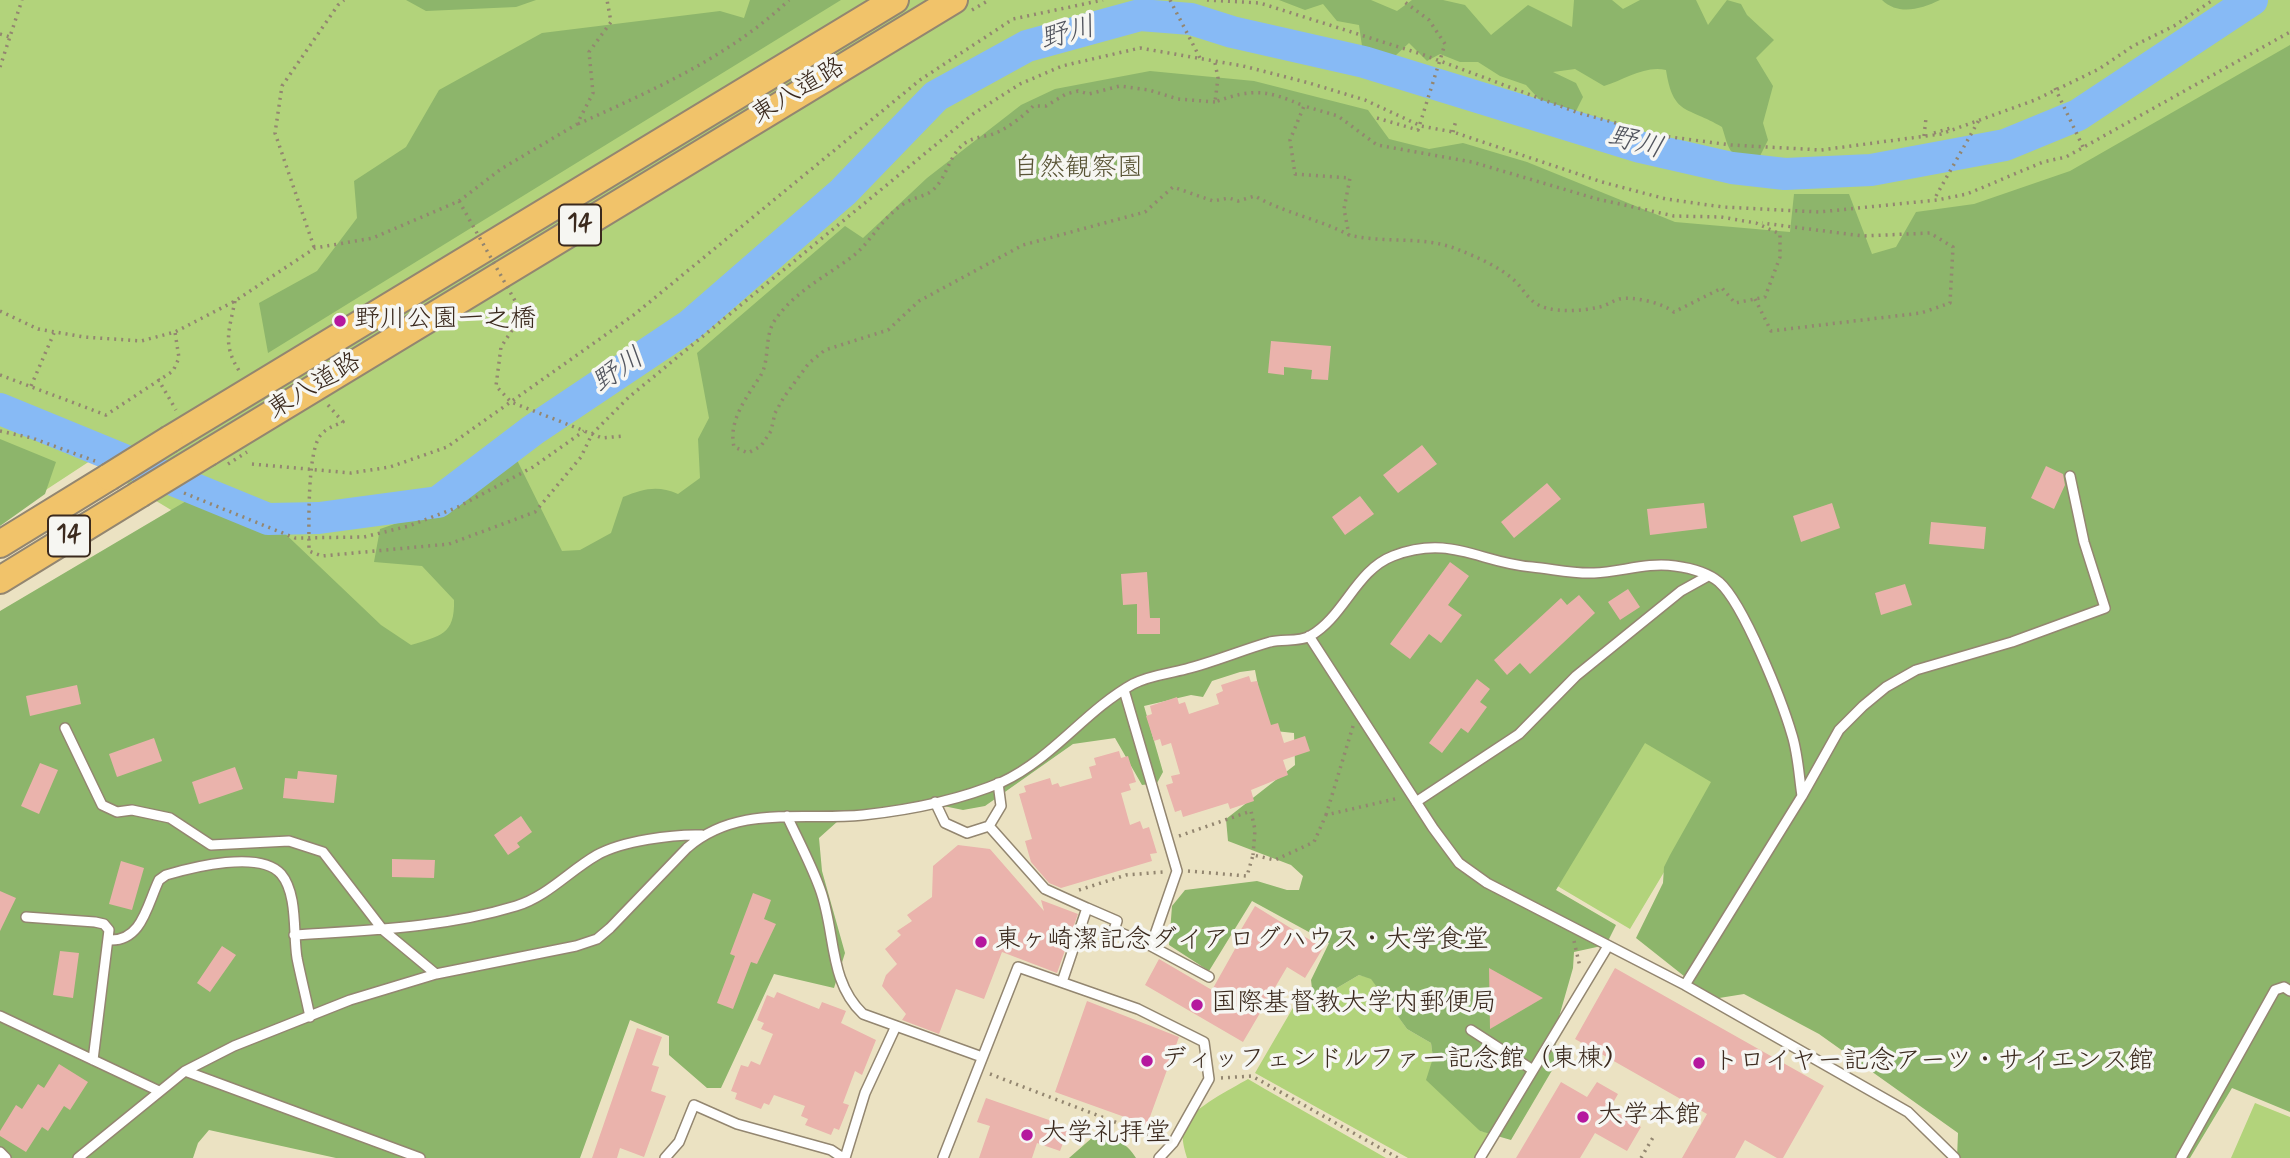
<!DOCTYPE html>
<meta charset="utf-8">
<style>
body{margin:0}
canvas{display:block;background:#ebe2c2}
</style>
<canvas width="2290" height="1158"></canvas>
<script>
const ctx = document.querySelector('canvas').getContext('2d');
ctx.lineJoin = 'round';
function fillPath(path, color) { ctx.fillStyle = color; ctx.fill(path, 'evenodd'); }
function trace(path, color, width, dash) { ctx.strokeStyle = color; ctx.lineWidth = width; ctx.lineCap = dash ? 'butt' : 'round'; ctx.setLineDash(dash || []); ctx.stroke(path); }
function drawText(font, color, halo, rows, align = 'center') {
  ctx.font = font + ' Mynerve,"Klee One",sans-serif'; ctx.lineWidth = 7; ctx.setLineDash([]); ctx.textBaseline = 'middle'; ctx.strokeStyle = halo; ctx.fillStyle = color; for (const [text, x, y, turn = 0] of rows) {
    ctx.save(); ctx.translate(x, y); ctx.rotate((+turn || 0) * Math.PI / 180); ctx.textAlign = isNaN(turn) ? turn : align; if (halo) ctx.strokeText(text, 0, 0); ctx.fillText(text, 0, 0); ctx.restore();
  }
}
fillPath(new Path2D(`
 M0 0H2290V189L431 667 90 461 0 520Z
 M1644 732 1721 777 1630 929 1554 884Z
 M1359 975 1371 978 1407 1029 1431 1043 1433 1058 1480 1131 1490 1133 1474 1158H1408L1255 1073 1294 1006 1325 995Z
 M1248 1079 1265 1089 1386 1158H1187C1184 1148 1180 1135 1185 1125 1194 1107 1231 1089 1248 1079Z
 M2255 1103 2290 1117V1158H2231Z`), '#b2d37b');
fillPath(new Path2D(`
 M406 0H536L516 7 426 11Z
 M750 0H841L268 353 259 303 317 271 357 218 354 181 406 147 439 90 542 33 720 11 744 18Z
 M1279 0H1371L1397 11 1412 0H1443L1465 5 1491 35 1528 5 1572 27 1574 0H1612L1623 9 1640 0H1696L1708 25 1727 0 1741 4 1747 15 1774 40 1756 58 1773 86 1763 123 1768 140 1759 158C1729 160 1730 152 1722 127 1687 106 1673 116 1666 70 1645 65 1624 80 1604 86L1575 69 1553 72 1576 83 1583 97 1574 115 1548 109 1526 85 1500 76 1478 62H1460L1440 54 1427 61 1409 43 1395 56H1373L1362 46 1359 25 1337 21 1323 4 1305 10Z
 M1882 0H1940C1921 9 1899 16 1882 0Z
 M2290 45V1112L2232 1088 2190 1158H1957L1958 1133 1819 1034 1744 994 1713 999 1636 938 1663 883 1664 867 1670 855 1711 782 1645 743 1556 890 1616 925 1606 945 1574 952 1573 968 1557 1024 1554 1067 1511 1140 1480 1131 1426 1080 1433 1058 1431 1043 1407 1029 1371 979 1359 975 1325 995 1313 997 1311 980 1329 943 1252 901 1209 971 1169 945 1172 906 1185 890 1257 881 1287 890H1299L1303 876 1291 865 1228 841 1226 819 1295 765 1294 733 1275 731 1265 723 1255 670 1240 672 1212 681 1203 697 1191 695 1144 706 1163 772 1157 783 1142 785 1115 738 1073 744 985 806 963 810 924 802 838 821 819 838 822 871 845 953 834 988 774 974 721 1088H707L669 1055V1036L630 1020 580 1158H336L209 1130 198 1143 193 1158H0V611L188 500 276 525 381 625 411 645C440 636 455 635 454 600L422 566 374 562 380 529 435 510 514 454 562 551 580 550 611 533 623 497C644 489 657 485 678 494L700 478 698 439 709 418 697 353 845 226 863 238 927 178 1021 105 1055 89 1150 71 1254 81 1368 110 1389 139 1429 149 1463 143 1527 162 1675 222 1790 232 1794 194H1849L1872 254 1896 247 1916 212 1974 204 2070 171Z
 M0 439 56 462 45 494 0 526Z
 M1093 1137C1112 1137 1126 1141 1136 1158H1069Z`), '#8db56b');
trace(new Path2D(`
 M0 409 268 519 319 518 438 502 533 430 690 325 843 192 936 96 1027 46 1140 15 1191 19 1232 32 1364 62 1640 147 1732 168 1785 174 1871 170 2005 145 2078 115 2252 0`), '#87baf5', 32);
fillPath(new Path2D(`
 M1271 341 1331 346 1328 380 1311 379 1312 370 1284 367V375L1268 373Z
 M1422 445 1437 464 1398 493 1383 475Z
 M2046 466 2063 474 2065 485 2054 509 2031 498Z
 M1547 483 1561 499 1514 538 1501 522Z
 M1360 496 1374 514 1345 535 1332 517Z
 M1704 503 1707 528 1650 535 1647 509Z
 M1832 503 1840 528 1801 542 1793 516Z
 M1931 522 1986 527 1984 549 1929 544Z
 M1450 562 1469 576 1448 605 1462 615 1441 643 1429 634 1410 659 1390 644Z
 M1147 572 1150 618H1160V634H1137V604L1123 605 1121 574Z
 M1905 584 1912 605 1881 615 1875 593Z
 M1628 589 1640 607 1620 620 1608 602Z
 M1579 595 1595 613 1530 674 1520 663 1507 675 1494 660 1561 598 1567 605Z
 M1249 676 1251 682 1257 681 1271 725 1278 723 1284 743 1305 736 1310 751 1283 760 1288 775 1251 790 1254 801 1230 809 1228 803 1183 817 1181 810 1175 812 1166 785 1173 783 1171 776 1180 774 1171 743 1162 746 1160 739 1154 741 1146 716 1152 714 1150 706 1177 697 1179 704 1185 702 1189 714 1219 704 1216 694 1223 691 1221 685Z
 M1477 679 1490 689 1480 702 1487 707 1468 733 1461 728 1442 753 1429 743Z
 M77 685 81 704 30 716 26 696Z
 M154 738 162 761 117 777 109 754Z
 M1119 751 1121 758 1128 756 1136 782 1129 784 1131 790 1121 793 1130 825 1140 821 1143 829 1149 827 1157 853 1150 854 1152 861 1061 888 1049 883 1031 862 1025 841 1032 839 1019 794 1026 792 1024 786 1050 778 1052 785 1058 783 1060 787 1092 778 1089 767 1096 765 1094 758Z
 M40 763 58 770 39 814 21 806Z
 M235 767 243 789 199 804 192 782Z
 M298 771 337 775 334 803 283 798 285 778 297 779Z
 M521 816 532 832 517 843 520 847 508 855 494 835Z
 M958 845 990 849 1044 911 1041 900 1078 914 1057 973 1002 952 984 999 956 989 939 1034 902 1020 906 1014 882 986 886 975 897 964 885 949 901 935 897 931 912 921 907 915 932 897 933 866Z
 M392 859 435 860 434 878 392 877Z
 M121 861 144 868 132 910 109 904Z
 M0 891 16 898 0 931Z
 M753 893 771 900 764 919 776 924 757 964 751 962 733 1009 717 1003 735 956 730 954Z
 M1255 906 1323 948 1305 978 1287 967 1243 1042 1145 985 1159 959 1212 990 1240 940 1236 938Z
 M222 946 236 955 210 992 197 983Z
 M60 951 79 953 73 998 53 995Z
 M1489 968 1543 998 1490 1029Z
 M1615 968 1824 1086 1783 1158H1777L1745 1140 1735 1158H1682L1707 1114 1575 1039Z
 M777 992 819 1009 822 1002 846 1011 841 1023 876 1040 862 1075 855 1071 843 1103 849 1105 839 1130 834 1128 831 1135 805 1125 808 1119 801 1116 805 1106 774 1095 769 1105 764 1103 761 1109 735 1099 737 1093 731 1091 741 1065 748 1067 751 1061 760 1065 773 1034 761 1029 764 1023 757 1020 767 995 774 998Z
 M1087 1001 1179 1037 1147 1125 1055 1092Z
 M637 1028 662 1037 652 1065 659 1067 651 1091 666 1096 644 1157 620 1148 617 1158H592Z
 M59 1064 88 1082 70 1110 64 1106 48 1131 42 1127 26 1152 0 1136V1131L16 1105 22 1109 38 1084 44 1088Z
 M1561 1082 1587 1097 1597 1082 1618 1094 1610 1108 1641 1127 1627 1151 1595 1133 1580 1158H1516Z
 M986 1098 1069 1127 1060 1151 1037 1143 1032 1158H979L990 1126 977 1122Z`), '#eab3ac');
const service = new Path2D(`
 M1309 636 1433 828 1459 863 1487 883 1685 985 1908 1112 1955 1158
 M1124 690 1177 871 1151 946 1209 977
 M65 728 102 805 117 812 132 810 170 818 211 845 289 841 323 852 383 930 436 974
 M935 802 945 823 967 833 989 826 1001 806 998 783
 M1416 802 1519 734 1576 676 1681 591 1708 576
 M787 816C798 840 811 864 820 889 836 932 828 981 863 1014L982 1057
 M989 826 1045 889 1087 908 1062 982
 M1087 908 1117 921 1114 930 1151 946
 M26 917 95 922 104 924 109 930 93 1060
 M294 935C369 930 444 928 516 906 548 896 569 871 597 855 622 841 673 834 702 835
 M110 940C142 941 147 905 159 880L166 875C193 867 260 850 281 874 298 894 293 934 297 958 301 978 306 997 310 1017
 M1685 985 1802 796 1839 730 1863 706 1886 687 1916 670 2012 642 2105 608 2084 542 2070 476
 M0 1016 159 1091
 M1471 1030 1533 1070
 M185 1071 420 1158
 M0 1152 6 1158
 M78 1158 185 1071 234 1046 350 1000 436 974 576 946 597 939 610 928 687 848C738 804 801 821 863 815 909 810 960 800 1002 782 1052 759 1086 710 1133 684 1150 675 1168 674 1186 669 1214 662 1242 650 1270 642 1283 639 1300 642 1310 636 1344 617 1356 570 1393 556 1451 534 1480 563 1532 567 1553 569 1573 574 1594 573 1621 572 1647 562 1675 566 1690 568 1707 572 1719 582 1744 604 1782 701 1792 735 1798 754 1799 776 1802 796
 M665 1158 679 1142 694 1105 737 1124 831 1150 843 1158
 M845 1158 865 1093 896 1026
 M943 1158 1018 967 1138 1009 1204 1042 1209 1079 1173 1143 1159 1158
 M1480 1158 1608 946
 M2181 1158 2275 990 2284 987 2290 991`);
const primary = new Path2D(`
 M170 439 895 0
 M209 452 954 0
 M0 544 109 477
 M0 580 140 494`);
trace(service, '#938670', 12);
trace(primary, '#938670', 30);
trace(new Path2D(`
 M1170 0 1200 58
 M1207 0 1260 3 1424 55 1576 112 1663 136 1731 145 1821 150 1941 134 2035 100 2099 69 2133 46 2174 26 2213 0
 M972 10 989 0
 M0 34 10 37
 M1215 63 1218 78 1215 102C1253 88 1267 90 1304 106L1290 140 1295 174 1350 178 1344 209 1349 235C1386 244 1424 235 1459 250 1477 257 1500 267 1515 281 1526 292 1529 303 1546 308 1561 312 1583 311 1599 307 1606 306 1612 301 1619 299 1634 296 1662 303 1674 312L1722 288 1735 303 1765 297 1780 257V234L1756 223 1721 217 1674 216 1597 199 1472 162 1377 145 1338 116 1304 106
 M0 67 22 0
 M2055 88 2084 149
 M1215 102 1178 99 1149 90 1120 86 1089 94 1078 91 1066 94 1046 106H1033C1023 117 1004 131 990 135 981 137 973 138 965 143 948 156 948 176 933 190 925 197 914 197 905 203 880 219 873 240 853 256 827 276 795 291 775 320 764 336 770 359 761 375 747 397 728 420 734 447L748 453 761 446 771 431 775 413 784 397 809 363 825 350 888 330 919 301 1023 245 1145 212 1173 187 1213 201 1229 198 1238 201 1255 196C1284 213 1319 219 1349 235
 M1377 118 1418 130 1445 44 1429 20 1402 0
 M578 124C653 90 729 57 789 0
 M1453 132 1456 120
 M1934 133 1954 127
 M1924 136 1926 118
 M314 247 275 133 282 86 338 5 344 0
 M1755 299 1771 331 1921 313 1950 303 1953 247 1930 233 1863 236 1762 223
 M235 301C229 331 222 345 240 372
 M518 306 522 315 501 347 496 386 511 402 602 438 623 436
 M0 311 38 329 84 337 141 341 175 332 235 301 315 248 373 238 459 201 501 169 577 124 593 93 589 52 611 22 607 0
 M0 375 106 415 173 371 179 358 175 332
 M158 379 176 410
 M31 386 54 333
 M328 405 343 422C334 426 326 428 320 436 307 454 309 526 309 551L322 556 449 544 535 512 581 457 592 434 629 397 973 114 1020 84 1062 66 1140 48 1243 66 1309 83 1365 100 1421 126 1453 132 1602 182 1666 199 1723 207 1819 212 1937 200 1967 194 2043 162 2066 157 2290 32
 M0 431 32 438 95 461
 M252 464 351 473 390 467 447 447 635 314 920 80 1013 19 1103 0
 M184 493 295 538 364 537 409 526 458 507 533 467 584 431
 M1326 815 1353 726
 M1179 836 1251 811 1255 830 1253 855
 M1188 871 1247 876 1253 855 1275 860 1314 842 1326 815 1399 798
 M1079 890 1126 875 1163 872
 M1574 941 1580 967
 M990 1074 1159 1139
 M1221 1078 1252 1076 1398 1158
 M1641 1158 1655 1134`), '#938670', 3.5, [2, 5]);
trace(service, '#fff', 9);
trace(primary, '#f1c36a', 26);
const primaryBridge = new Path2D(`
 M109 477 170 439
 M140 494 209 452`);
trace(primaryBridge, '#938670', 30, []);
trace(new Path2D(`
 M1936 196 1979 120
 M459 201 518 306
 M228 464 247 452`), '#938670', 3.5, [2, 5]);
trace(primaryBridge, '#f1c36a', 26);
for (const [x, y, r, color] of [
 [340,321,7,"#b5179e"],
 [981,942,7,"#b5179e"],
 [1197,1005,7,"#b5179e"],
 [1147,1061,7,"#b5179e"],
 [1699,1063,7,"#b5179e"],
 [1583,1117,7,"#b5179e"],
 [1027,1135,7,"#b5179e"]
]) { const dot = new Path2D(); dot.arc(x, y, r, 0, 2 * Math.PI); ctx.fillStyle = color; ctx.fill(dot); trace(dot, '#f6f6f2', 2.5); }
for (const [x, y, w] of [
 [580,225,42],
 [69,536,42]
]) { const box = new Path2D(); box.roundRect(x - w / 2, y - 20.5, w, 41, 5); ctx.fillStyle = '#f6f6f2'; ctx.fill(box); trace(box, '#3b2a1e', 2); }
drawText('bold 24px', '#3b2a1e', null, [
 ["14",580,225],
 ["14",69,536]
]);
drawText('26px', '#3b2a1e', '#f6f6f2', [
 ["東八道路",799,92,-31],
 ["東八道路",315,387,-31]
]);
drawText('26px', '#595435', '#f6f6f2', [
 ["自然観察園",1078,170]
]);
drawText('26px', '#3b2a1e', '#f6f6f2', [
 ["野川公園一之橋",354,321],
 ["東ヶ崎潔記念ダイアログハウス・大学食堂",995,942],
 ["国際基督教大学内郵便局",1211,1005],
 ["ディッフェンドルファー記念館（東棟)",1161,1061],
 ["トロイヤー記念アーツ・サイエンス館",1713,1063],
 ["大学本館",1597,1117],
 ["大学礼拝堂",1041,1135]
], 'left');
drawText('italic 28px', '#52555e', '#f6f6f2', [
 ["野川",1068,35,-15],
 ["野川",1635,144,15],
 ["野川",619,372,-34]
]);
</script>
